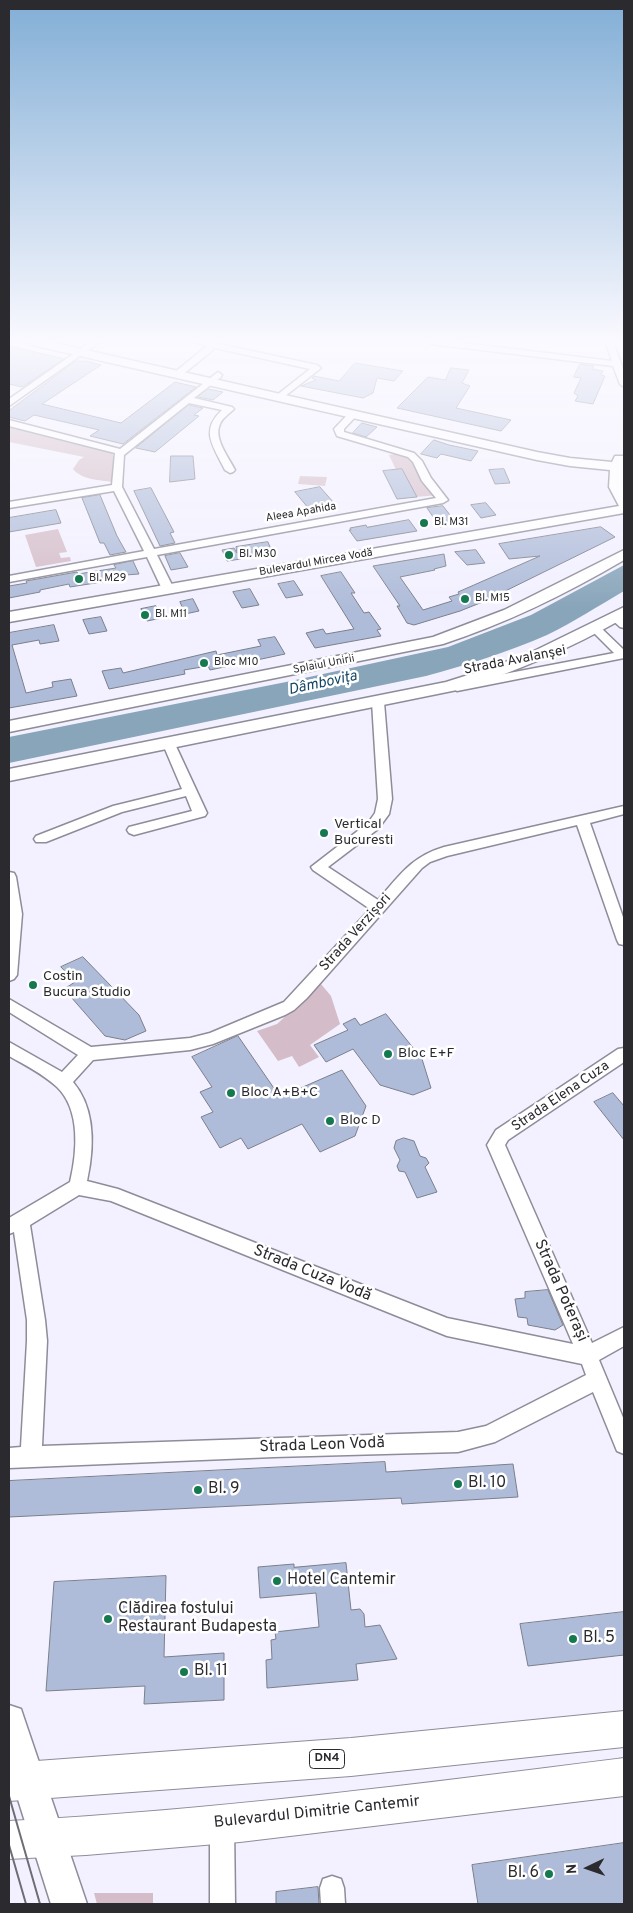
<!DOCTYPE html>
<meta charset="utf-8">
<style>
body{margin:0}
#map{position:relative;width:633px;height:1913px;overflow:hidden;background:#f3f1ff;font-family:Overpass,sans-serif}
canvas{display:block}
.frame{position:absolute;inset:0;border:10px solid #2b2a2f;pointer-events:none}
.north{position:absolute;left:563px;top:1843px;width:50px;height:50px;-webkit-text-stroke:4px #fff;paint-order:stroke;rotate:267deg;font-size:14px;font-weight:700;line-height:20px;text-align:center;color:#2b2a2f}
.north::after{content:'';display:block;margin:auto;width:18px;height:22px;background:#2b2a2f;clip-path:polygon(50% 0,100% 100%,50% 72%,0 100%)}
</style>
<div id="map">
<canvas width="633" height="1913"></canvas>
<div class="frame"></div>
<div class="north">N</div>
</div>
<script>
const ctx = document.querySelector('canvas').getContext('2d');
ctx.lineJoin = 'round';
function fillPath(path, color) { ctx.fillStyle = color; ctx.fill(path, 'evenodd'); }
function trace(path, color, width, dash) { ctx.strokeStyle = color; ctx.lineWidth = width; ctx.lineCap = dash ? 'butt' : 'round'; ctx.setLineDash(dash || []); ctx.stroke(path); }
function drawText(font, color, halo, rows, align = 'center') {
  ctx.font = font + ' Overpass,sans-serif'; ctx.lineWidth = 5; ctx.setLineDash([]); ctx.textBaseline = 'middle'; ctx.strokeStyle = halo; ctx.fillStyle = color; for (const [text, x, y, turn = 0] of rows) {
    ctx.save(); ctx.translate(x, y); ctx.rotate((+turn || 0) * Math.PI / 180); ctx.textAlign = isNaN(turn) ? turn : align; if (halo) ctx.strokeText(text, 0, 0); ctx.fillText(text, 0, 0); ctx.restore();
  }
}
fillPath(new Path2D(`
 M9 423 122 452 113 454V482C100 480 82 480 73 469L79 460 84 457 9 442Z
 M405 452 411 455 440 495 415 497 402 469 396 470 389 455Z
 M300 476 327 477 325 486 298 484Z
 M58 529 67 552 59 553 61 558 70 557 71 561 36 567 25 535Z
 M321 984 331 996 340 1024 310 1045 319 1057 299 1067 292 1056 278 1061 257 1031 277 1024Z
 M94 1893H153V1904H97Z`), '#d4bdc8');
fillPath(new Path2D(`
 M624 565V591C598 606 574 622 547 635 508 652 467 665 426 676L9 763V737L286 682 448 647 531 615Z`), '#89a5ba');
const building = new Path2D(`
 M9 346 19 348 64 359 22 387 9 384Z
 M76 361H86L101 365 42 404 121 423 175 382 196 387 123 444 90 436 99 430 34 415 25 421 9 417V411Z
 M355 363 403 371 394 381 377 378 373 393 363 398 301 386 316 380 312 378 314 376 339 381Z
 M580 364 594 366 592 369 603 371 601 375 605 376 593 404 575 401 578 396 574 393 581 378 574 377Z
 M451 368 469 370 462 383 470 386 456 408 511 420 501 431 397 408 428 377 445 380Z
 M208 389 223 392 213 400 198 397Z
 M189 405 203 408 194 415 199 416 155 452 136 448Z
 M362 423 377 427 366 437 353 433Z
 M434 440 449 445 478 451 471 461 441 454 437 458 421 454Z
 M171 456H193L195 479 170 482Z
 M402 469 417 497 397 499 383 471Z
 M504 469 510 483 495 484 489 470Z
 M320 487 334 503 309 509 295 492Z
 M151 488 174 532 170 533 175 543 160 546 134 491Z
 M100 495 117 536 126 552 110 555 104 543H100L82 498Z
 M486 503 496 515 481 518 471 505Z
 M443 506 457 524 440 527 427 508Z
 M56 510 61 523 9 532V518Z
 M409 520 417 531 357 541 349 530H351L350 528 366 525 367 527Z
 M601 527 615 537 485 601 460 611 414 625 407 623 397 606H400L373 566 444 554 446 566 434 569 435 570 400 577 423 610 452 601 449 597 459 594 458 592 540 556 509 559 499 544Z
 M268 542 273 554 240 557 241 559 227 561 222 550 234 548 237 553 236 547Z
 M476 550 485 563 467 565 455 552Z
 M180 553 188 567 171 570 165 556Z
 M133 561 139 574 126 575 127 578 70 587 69 584 40 590V592L9 598V586L27 583 26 581 77 572 78 574 116 568 114 565Z
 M341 572 355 593H351L364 613 369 612 381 629 377 630 381 636 315 648 306 633 323 629 326 634 354 629 321 576Z
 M294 581 303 595 286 598 278 584Z
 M250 589 259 605 242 608 233 592Z
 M193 599 199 611 185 614 180 602Z
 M156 606 162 618 147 621 141 609Z
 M101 617 107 631 89 634 83 620Z
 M54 625 59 641 40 644 39 640 12 645 26 693 53 687 52 682 71 679 77 696 9 708V633Z
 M275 637 285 654 210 670 208 666 184 670 185 674 109 689 102 671 121 668 123 673 216 651 217 655 261 646 258 640Z
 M83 957 139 1015 146 1031 125 1040 105 1036 64 989 75 982 61 967Z
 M386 1014 422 1059 431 1088 413 1095 380 1085 353 1049 326 1062 314 1045 348 1030 343 1024 355 1018 360 1025Z
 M238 1036 280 1097 342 1070 366 1106 355 1136 320 1152 302 1124 248 1149 241 1138 220 1148 201 1117 213 1112 200 1092 212 1087 192 1057Z
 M613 1093 624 1106V1140L594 1102Z
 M404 1138 414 1141 420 1156 426 1158 429 1163 425 1167 437 1192 417 1198 405 1172 399 1171 397 1166 400 1160 394 1148 396 1141Z
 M548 1290 563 1325 555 1330 528 1325 527 1318 518 1317 515 1299 525 1298V1292Z
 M385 1462 386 1472 513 1464 518 1497 402 1504 401 1498 9 1517V1481Z
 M346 1563 351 1610 360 1609 364 1614 365 1627 380 1625 397 1659 356 1664 358 1680 267 1688 266 1660 272 1659 271 1640 276 1639 275 1632 319 1627 316 1593 260 1598 258 1567 294 1564V1567Z
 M166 1576 164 1657 224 1653V1700L144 1704 145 1686 46 1691 54 1582Z
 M624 1612V1655L528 1666 520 1624Z
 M624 1843V1904H478L472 1865Z
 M318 1887 319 1904H276V1892Z`);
fillPath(building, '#afbcd9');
trace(building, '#7a7f8a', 1);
const street = new Path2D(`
 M92 341H101L9 406V399Z
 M190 341 212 342 213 341H221L219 344 317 365 321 368 280 400 275 397 277 395 310 369 215 348 181 376H175V372L207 346Z
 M427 341H448L612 361 605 341H613L624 372V387L620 384 613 366 431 344Z
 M218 372 222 375 221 377 194 398 232 407 234 409C229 414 222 418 220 424 213 438 229 458 235 470L233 472 230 473 225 470C214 447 199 431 222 410L189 403 124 455 122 487 154 549 436 498 422 481 413 462 408 457 337 436 334 429 350 412 353 411 358 414 344 429V432L414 453 422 461 431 478 448 500 443 503 157 555 174 589 168 592 162 589 147 557 9 582V576L144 551 114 491 9 508V502L112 485 115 453 9 426V420L120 449Z
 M615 614 624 619V628L620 627 609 617Z
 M595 625 599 626 624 650V658L457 691 451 687 457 683 614 653 589 628Z
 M378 698 384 702 392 799 389 814 378 829 328 867 378 900C400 875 411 857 444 847L624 806V814L590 823 624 920V945L619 944 617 940 577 825 447 856 430 862 422 868 307 998 294 1010 285 1015 213 1044 190 1050 93 1060 73 1082C96 1109 94 1149 87 1181L118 1189 447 1318 573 1344 487 1145 496 1130 618 1049 624 1048V1062L508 1140 505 1145 592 1343 624 1327V1346L599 1360 624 1420V1454L617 1451 593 1392 495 1442 458 1452 274 1457 9 1468V1448L21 1447 27 1341V1320L14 1232 9 1234V1218L70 1182C77 1153 81 1110 57 1087 43 1074 25 1065 9 1056V1042L62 1072 78 1055 9 1012V999L91 1047 190 1038 210 1033 284 1002 370 909 313 870 311 867 368 823 375 813 378 799 372 702ZM79 1195 111 1201 447 1336 582 1364 586 1375 486 1426 458 1432 42 1446 47 1341 45 1320 30 1225Z
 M168 738 174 742 207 813 205 816 134 835 129 833 127 830 129 827 192 811 186 796 122 812 46 842H36L34 839 36 836 113 806 182 789 162 742Z
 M9 872 14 873 16 877 22 914 17 975 14 979 9 981Z
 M222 1812 231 1815 234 1824 235 1904H210V1824L213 1815Z
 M332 1876 341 1879 344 1888 345 1904H321L320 1888 323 1879Z`);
const secondary = new Path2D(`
 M26 341H46L537 452 570 458 612 462 615 456H624V513L9 622V612L619 506 609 487 610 470 570 466 537 460 32 345Z
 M624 550V560C566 594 507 623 443 644L9 732V721L433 637 504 610Z
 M624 607V618C571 648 516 672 457 690L9 781V769L446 682 490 668 534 651Z
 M9 1705 21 1709 25 1721 87 1904H51L9 1771Z`);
const primary = new Path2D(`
 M624 1711V1747L351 1776 9 1801V1763L351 1738Z
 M624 1758V1796L240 1842 86 1855 9 1859V1821C215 1810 419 1784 624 1758Z`);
trace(street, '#8e8c98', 3);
trace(secondary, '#8e8c98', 3);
trace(primary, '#8e8c98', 2);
fillPath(street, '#fff');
fillPath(secondary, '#fff');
fillPath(primary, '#fff');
trace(new Path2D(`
 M9 1796 40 1904
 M9 1845 26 1904`), '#6e6d75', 2);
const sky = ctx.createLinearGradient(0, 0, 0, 608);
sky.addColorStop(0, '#82aed6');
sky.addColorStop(0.56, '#faf9ff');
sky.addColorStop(1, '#faf9ff00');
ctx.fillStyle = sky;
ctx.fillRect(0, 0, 633, 608);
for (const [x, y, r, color] of [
 [424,523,5,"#157850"],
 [229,555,5,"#157850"],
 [79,579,5,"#157850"],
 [465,599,5,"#157850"],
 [145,615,5,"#157850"],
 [204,663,5,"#157850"],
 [324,833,5,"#157850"],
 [33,985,5,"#157850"],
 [388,1054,5,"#157850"],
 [231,1093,5,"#157850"],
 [330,1121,5,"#157850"],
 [458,1484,5,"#157850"],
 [198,1490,5,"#157850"],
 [277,1581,5,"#157850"],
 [108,1619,5,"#157850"],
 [573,1639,5,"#157850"],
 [184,1672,5,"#157850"],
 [549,1874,5,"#157850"]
]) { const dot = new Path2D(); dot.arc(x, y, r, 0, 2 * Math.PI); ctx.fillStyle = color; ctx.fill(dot); trace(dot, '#fff', 2); }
drawText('11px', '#2b2a2f', '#fff', [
 ["Aleea Apahida",301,513,-10],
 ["Bulevardul Mircea Vodă",316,563,-10],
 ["Splaiul Unirii",324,665,-11]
]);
drawText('11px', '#2b2a2f', '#fff', [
 ["Bl. M31",434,523],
 ["Bl. M30",239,555],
 ["Bl. M29",89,579],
 ["Bl. M15",475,599],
 ["Bl. M11",155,615],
 ["Bloc M10",214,663]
], 'left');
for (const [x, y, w] of [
 [327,1759,35]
]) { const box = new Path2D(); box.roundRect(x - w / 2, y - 9.5, w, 19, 4); ctx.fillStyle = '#fff'; ctx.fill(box); trace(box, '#2b2a2f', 1); }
drawText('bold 12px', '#2b2a2f', null, [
 ["DN4",327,1759]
]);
drawText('14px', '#2b2a2f', '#fff', [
 ["Strada Avalanșei",515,661,-11],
 ["Strada Verzișori",356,933,-48],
 ["Strada Elena Cuza",561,1097,-34]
]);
drawText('14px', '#2b2a2f', '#fff', [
 ["Vertical",334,825],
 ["Bucuresti",334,841],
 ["Costin",43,977],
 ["Bucura Studio",43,993],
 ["Bloc E+F",398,1054],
 ["Bloc A+B+C",241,1093],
 ["Bloc D",340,1121]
], 'left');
drawText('italic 15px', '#134564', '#fff', [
 ["Dâmbovița",323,684,-12]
]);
drawText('16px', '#2b2a2f', '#fff', [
 ["Strada Cuza Vodă",312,1274,22],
 ["Strada Poterași",560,1291,66],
 ["Strada Leon Vodă",322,1446,-2],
 ["Bulevardul Dimitrie Cantemir",317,1813,-6]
]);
drawText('16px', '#2b2a2f', '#fff', [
 ["Bl. 10",468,1484],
 ["Bl. 9",208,1490],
 ["Hotel Cantemir",287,1581],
 ["Clădirea fostului",118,1610],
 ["Restaurant Budapesta",118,1628],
 ["Bl. 5",583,1639],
 ["Bl. 11",194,1672],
 ["Bl. 6",539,1874,"right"]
], 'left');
</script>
